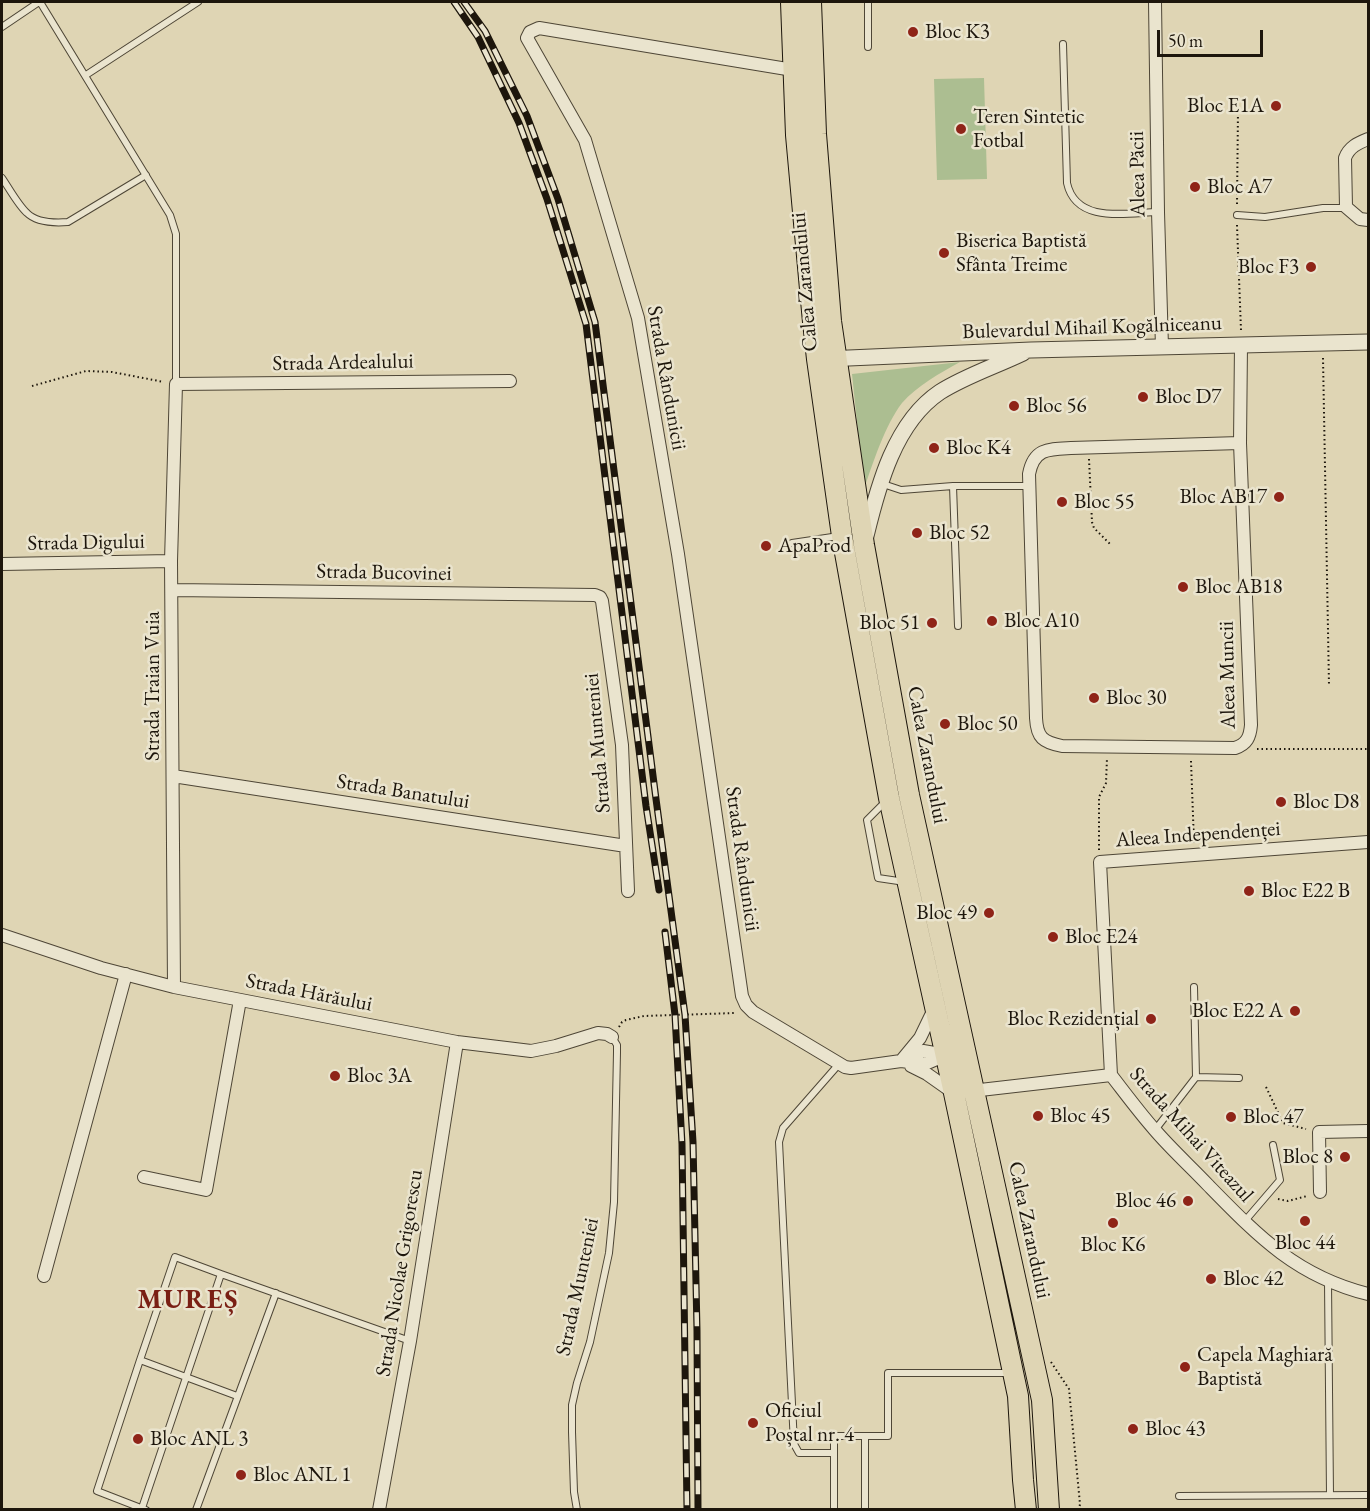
<!DOCTYPE html>
<meta charset="utf-8">
<style>
body{margin:0}
#map{position:relative;width:1370px;height:1511px;overflow:hidden;background:#dfd5b4;font-family:"EB Garamond",serif}
canvas{display:block}
.frame{position:absolute;inset:0;border:3px solid #1d160c;pointer-events:none}
.scale{position:absolute;left:1157px;top:30px;width:106px;height:27px;box-sizing:border-box;border:3px solid #1d160c;border-top:0;padding-left:8px;font-size:18px;line-height:21px;white-space:nowrap;color:#1d160c;-webkit-text-stroke:4px #eae4ce;paint-order:stroke}
</style>
<div id="map">
<canvas width="1370" height="1511"></canvas>
<div class="frame"></div>
<div class="scale">50 m</div>
</div>
<script>
const ctx = document.querySelector('canvas').getContext('2d');
ctx.lineJoin = 'round';
function fillPath(path, color) { ctx.fillStyle = color; ctx.fill(path, 'evenodd'); }
function trace(path, color, width, dash) { ctx.strokeStyle = color; ctx.lineWidth = width; ctx.lineCap = dash ? 'butt' : 'round'; ctx.setLineDash(dash || []); ctx.stroke(path); }
function drawText(font, color, halo, rows, align = 'center') {
  ctx.font = font + ' "EB Garamond",serif'; ctx.lineWidth = 5; ctx.setLineDash([]); ctx.textBaseline = 'middle'; ctx.strokeStyle = halo; ctx.fillStyle = color; for (const [text, x, y, turn = 0] of rows) {
    ctx.save(); ctx.translate(x, y); ctx.rotate((+turn || 0) * Math.PI / 180); ctx.textAlign = isNaN(turn) ? turn : align; if (halo) ctx.strokeText(text, 0, 0); ctx.fillText(text, 0, 0); ctx.restore();
  }
}
fillPath(new Path2D(`
 M984 78 987 179 937 180 934 79Z
 M960 362C940 373 917 386 902 403 885 425 873 463 864 489L852 374Z`), '#acbe91');
const service = new Path2D(`
 M40 2 170 215 176 234V384
 M2 27 39 2
 M1063 44 1067 183C1076 224 1126 213 1158 212
 M868 47V2
 M86 75 198 2
 M2 178C9 188 18 205 27 213 37 223 55 223 68 222L146 175
 M1237 215 1265 217 1323 208H1346
 M880 483 901 490 953 486
 M792 543 839 536
 M958 626 953 486H1029
 M886 801 867 820 878 878 905 882
 M1194 987 1196 1077
 M1155 1130 1196 1077 1239 1078
 M1244 1222 1280 1180 1273 1145
 M1328 1282 1330 1495
 M140 1360 175 1257 221 1274
 M834 1453H799L794 1444 779 1142 783 1128 839 1064
 M1179 1496 1368 1495
 M142 1508 221 1274 410 1341
 M146 1510 97 1491 140 1360 237 1396
 M196 1510 276 1293
 M577 1510 574 1492 572 1432V1405L577 1383 590 1342 609 1253 614 1202 617 1052V1045L612 1037
 M834 1510V1436H888V1373H1009
 M865 1510V1436`);
const minor = new Path2D(`
 M1155 2 1158 212 1162 347
 M793 70 539 28 530 32 527 38 585 140 638 318 678 554 742 996 746 1005 753 1012 845 1067 851 1068 901 1061 925 1064 946 1055 965 1051
 M1368 139C1358 143 1349 147 1345 158L1346 207 1360 219 1368 220
 M1240 443 1071 448C1049 449 1034 448 1029 474L1036 718C1037 738 1043 742 1062 746L1235 748C1247 744 1250 737 1251 725L1240 443 1241 345
 M2 564 171 561
 M172 590 595 595 600 597 602 601 622 745 628 891
 M173 776 626 846
 M2 935 101 968 174 987 457 1042 531 1051 556 1046 598 1033 607 1034 612 1037
 M174 987 171 561 176 384 510 381
 M905 1060 923 1051 946 1055
 M901 1061 920 1038 935 1007
 M911 1066 927 1074 954 1093 1111 1075C1125 1093 1139 1112 1154 1129 1171 1149 1190 1166 1208 1185 1258 1236 1296 1276 1368 1294
 M1111 1075 1100 862 1368 842
 M144 1177 206 1190 240 1000
 M1320 1192 1319 1132 1368 1131
 M44 1276 126 974
 M379 1510 410 1341 457 1042`);
const tertiary = new Path2D(`
 M826 359 1031 350 1368 342
 M866 536C878 486 895 422 940 392 965 376 996 366 1023 353`);
const primary = new Path2D(`
 M791 2 796 135 813 322 817 359 842 536 889 798 954 1093 1018 1396 1023 1480 1026 1510
 M811 2 816 134 831 321 864 545 909 795 1042 1400 1049 1510`);
trace(service, '#4e4636', 8);
trace(minor, '#4e4636', 14);
trace(tertiary, '#4e4636', 17);
trace(primary, '#1d160c', 22);
trace(new Path2D(`
 M1237 204 1238 110
 M1237 225 1241 330
 M1323 358 1329 685
 M32 386 86 371 112 372 164 382
 M1089 459 1092 522 1094 528 1111 545
 M1257 749H1368
 M1191 761 1194 843
 M1099 850V797L1106 783 1107 758
 M619 1027 622 1022 626 1020 644 1016 735 1013
 M1266 1087 1283 1123 1306 1129
 M1278 1199 1288 1201 1307 1196
 M1051 1362 1069 1389 1080 1504 1079 1510`), '#1d160c', 2, [1.5, 3]);
trace(service, '#eae4ce', 6);
trace(minor, '#eae4ce', 12);
trace(tertiary, '#eae4ce', 15);
trace(primary, '#dfd5b4', 20);
const rail = new Path2D(`
 M454 2 478 37 519 123 547 199 586 324 646 806 659 890
 M464 2 485 31 527 116 558 199 595 322 656 799 685 1015 693 1142 697 1331 698 1510
 M665 932 675 1015 682 1144 687 1510`);
trace(rail, '#1d160c', 7);
trace(rail, '#eae4ce', 4.5, [14]);
for (const [x, y, r, color] of [
 [913,32,6,"#8f2418"],
 [1276,106,6,"#8f2418"],
 [961,129,6,"#8f2418"],
 [1195,187,6,"#8f2418"],
 [944,253,6,"#8f2418"],
 [1311,267,6,"#8f2418"],
 [1143,397,6,"#8f2418"],
 [1014,406,6,"#8f2418"],
 [934,448,6,"#8f2418"],
 [1279,497,6,"#8f2418"],
 [1062,502,6,"#8f2418"],
 [917,533,6,"#8f2418"],
 [766,546,6,"#8f2418"],
 [1183,587,6,"#8f2418"],
 [992,621,6,"#8f2418"],
 [932,623,6,"#8f2418"],
 [1094,698,6,"#8f2418"],
 [945,724,6,"#8f2418"],
 [1281,802,6,"#8f2418"],
 [1249,891,6,"#8f2418"],
 [989,913,6,"#8f2418"],
 [1053,937,6,"#8f2418"],
 [1295,1011,6,"#8f2418"],
 [1151,1019,6,"#8f2418"],
 [335,1076,6,"#8f2418"],
 [1038,1116,6,"#8f2418"],
 [1231,1117,6,"#8f2418"],
 [1345,1157,6,"#8f2418"],
 [1188,1201,6,"#8f2418"],
 [1305,1221,6,"#8f2418"],
 [1113,1223,6,"#8f2418"],
 [1211,1279,6,"#8f2418"],
 [1185,1367,6,"#8f2418"],
 [753,1423,6,"#8f2418"],
 [1133,1429,6,"#8f2418"],
 [138,1439,6,"#8f2418"],
 [241,1475,6,"#8f2418"]
]) { const dot = new Path2D(); dot.arc(x, y, r, 0, 2 * Math.PI); ctx.fillStyle = color; ctx.fill(dot); trace(dot, '#eae4ce', 2); }
drawText('21px', '#1d160c', '#eae4ce', [
 ["Bloc K3",925,32],
 ["Bloc E1A",1264,106,"right"],
 ["Teren Sintetic",973,117],
 ["Fotbal",973,141],
 ["Bloc A7",1207,187],
 ["Biserica Baptistă",956,241],
 ["Sfânta Treime",956,265],
 ["Bloc F3",1299,267,"right"],
 ["Bloc D7",1155,397],
 ["Bloc 56",1026,406],
 ["Bloc K4",946,448],
 ["Bloc AB17",1267,497,"right"],
 ["Bloc 55",1074,502],
 ["Bloc 52",929,533],
 ["ApaProd",778,546],
 ["Bloc AB18",1195,587],
 ["Bloc A10",1004,621],
 ["Bloc 51",920,623,"right"],
 ["Bloc 30",1106,698],
 ["Bloc 50",957,724],
 ["Bloc D8",1293,802],
 ["Bloc E22 B",1261,891],
 ["Bloc 49",977,913,"right"],
 ["Bloc E24",1065,937],
 ["Bloc E22 A",1283,1011,"right"],
 ["Bloc Rezidențial",1139,1019,"right"],
 ["Bloc 3A",347,1076],
 ["Bloc 45",1050,1116],
 ["Bloc 47",1243,1117],
 ["Bloc 8",1333,1157,"right"],
 ["Bloc 46",1176,1201,"right"],
 ["Bloc 44",1305,1243,"center"],
 ["Bloc K6",1113,1245,"center"],
 ["Bloc 42",1223,1279],
 ["Capela Maghiară",1197,1355],
 ["Baptistă",1197,1379],
 ["Oficiul",765,1411],
 ["Poștal nr. 4",765,1435],
 ["Bloc 43",1145,1429],
 ["Bloc ANL 3",150,1439],
 ["Bloc ANL 1",253,1475]
], 'left');
drawText('21px', '#1d160c', '#eae4ce', [
 ["Aleea Păcii",1138,174,-91],
 ["Calea Zarandului",805,282,-95],
 ["Bulevardul Mihail Kogălniceanu",1092,328,-2],
 ["Strada Ardealului",343,363,-1],
 ["Strada Rândunicii",666,378,80],
 ["Strada Digului",86,543,-1],
 ["Strada Bucovinei",384,573,1],
 ["Aleea Muncii",1228,675,-91],
 ["Strada Traian Vuia",153,686,-90],
 ["Strada Munteniei",598,743,-95],
 ["Calea Zarandului",927,755,79],
 ["Strada Banatului",403,792,9],
 ["Aleea Independenței",1198,835,-4],
 ["Strada Rândunicii",742,859,82],
 ["Strada Hărăului",309,993,11],
 ["Strada Mihai Viteazul",1191,1135,48],
 ["Calea Zarandului",1029,1230,78],
 ["Strada Nicolae Grigorescu",400,1273,-81],
 ["Strada Munteniei",578,1287,-78]
]);
ctx.letterSpacing = '1.5px';
drawText('bold 27px', '#7a1f14', '#eae4ce', [
 ["MUREȘ",188,1301]
]);
ctx.letterSpacing = '0px';
</script>
